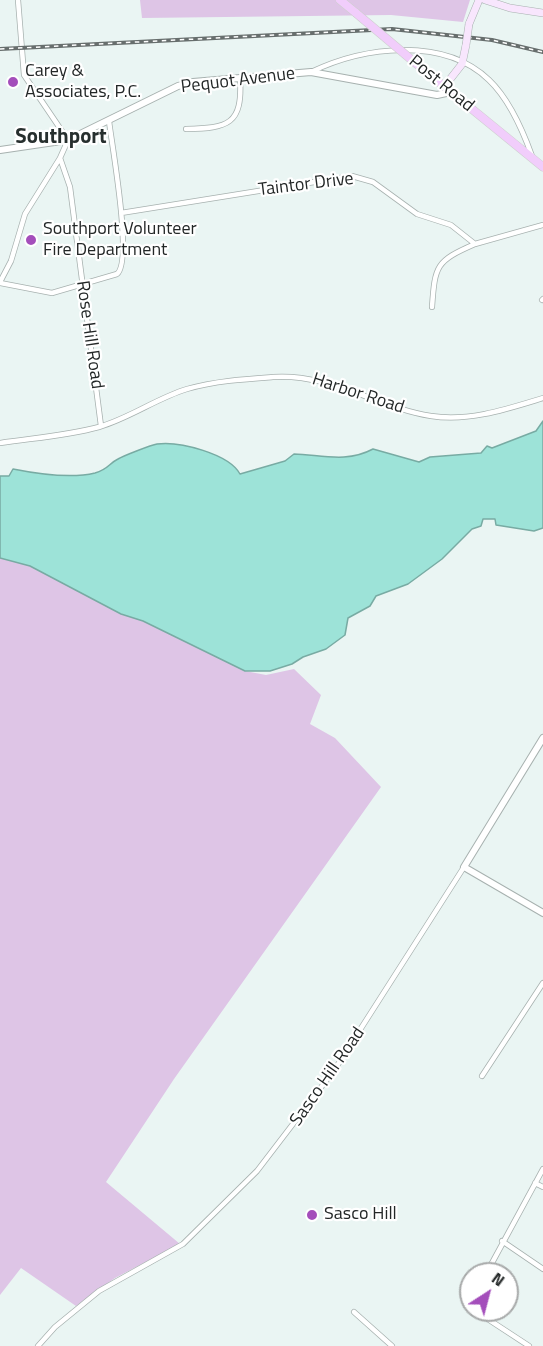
<!DOCTYPE html>
<style>
body{margin:0}
#map{position:relative;width:543px;height:1346px;overflow:hidden;background:#eaf5f3;font-family:"Titillium Web",sans-serif}
canvas{display:block}
.north{position:absolute;left:459px;top:1262px;width:60px;height:60px;box-sizing:border-box;background:#fff;border:2px solid #a7a9a9;border-radius:50%;rotate:36deg;font-size:16px;font-weight:700;line-height:24px;text-align:center;color:#232727}
.north::after{content:'';display:block;margin:auto;width:21px;height:27px;background:#a44ebb;clip-path:polygon(50% 0,100% 100%,50% 72%,0 100%)}
</style>
<div id="map">
<canvas width="543" height="1346"></canvas>
<div class="north">N</div>
</div>
<script>
const ctx = document.querySelector('canvas').getContext('2d');
ctx.lineJoin = 'round';
function fillPath(path, color) { ctx.fillStyle = color; ctx.fill(path, 'evenodd'); }
function trace(path, color, width, dash) { ctx.strokeStyle = color; ctx.lineWidth = width; ctx.lineCap = dash ? 'butt' : 'round'; ctx.setLineDash(dash || []); ctx.stroke(path); }
function drawText(font, color, halo, rows, align = 'center') {
  ctx.font = font + ' "Titillium Web",sans-serif'; ctx.lineWidth = 4.5; ctx.setLineDash([]); ctx.textBaseline = 'middle'; ctx.strokeStyle = halo; ctx.fillStyle = color; for (const [text, x, y, turn = 0] of rows) {
    ctx.save(); ctx.translate(x, y); ctx.rotate((+turn || 0) * Math.PI / 180); ctx.textAlign = isNaN(turn) ? turn : align; if (halo) ctx.strokeText(text, 0, 0); ctx.fillText(text, 0, 0); ctx.restore();
  }
}
fillPath(new Path2D(`
 M140 0H470L463 22 391 15 142 18Z
 M0 558 30 566 121 614 143 621 245 671 266 675 294 669 321 695 310 724 335 738 381 787 174 1079 106 1182 180 1244 115 1278 76 1306 21 1268 0 1295Z`), '#dec5e6');
const water = new Path2D(`
 M543 421V528L534 531 496 525 495 519H483L481 526 472 529 442 559 408 584 376 596 370 606 348 618 345 635 326 649 303 657 292 664 270 671H245L143 621 121 614 30 566 0 558V476H9L13 469C38 474 70 479 95 473 109 469 108 464 118 459 123 456 151 445 157 444 180 441 229 454 240 474L285 461 294 454C322 455 347 463 373 449L419 462 430 457 481 453 487 446 492 448 536 431Z`);
fillPath(water, '#9de3d8');
trace(water, '#78aba3', 1.5);
const minor = new Path2D(`
 M18 0 24 75 68 140 60 158 70 187 101 426
 M311 72C363 47 443 36 489 80 508 98 523 131 532 156
 M186 129C228 128 243 125 240 78
 M121 213 352 176 373 182 417 214 451 225 475 244 543 225
 M0 282 11 261 25 214 60 158
 M0 283 52 293 117 274C133 261 112 146 109 121
 M542 300 543 299
 M432 307C435 265 436 261 475 244
 M0 443C33 438 66 436 99 427 130 418 157 398 187 389 215 381 245 379 273 377 330 373 376 407 431 416 469 422 507 409 543 398
 M482 1076 543 983
 M535 1183 543 1187
 M502 1241 543 1269
 M486 1274 543 1169
 M474 1310 529 1346
 M354 1312 392 1346
 M38 1346 55 1327 99 1291 183 1244 257 1171 335 1069 464 867`);
const tertiary = new Path2D(`
 M0 150 68 140 178 86 193 82 311 72 437 95 451 92
 M543 738 464 867 543 913`);
const secondary = new Path2D(`
 M485 0 510 8 543 13
 M469 24 479 0
 M444 87 462 64 466 45`);
const primary = new Path2D(`
 M340 0 356 13
 M413 61 543 167`);
trace(minor, '#a7b1af', 6);
trace(tertiary, '#a7b1af', 8);
trace(secondary, '#a7b1af', 8);
trace(primary, '#cfcfcf', 9);
trace(minor, '#fff', 4.5);
trace(tertiary, '#fff', 6);
trace(secondary, '#f8e6fd', 7);
trace(primary, '#f1cdfb', 8);
const rail = new Path2D(`
 M0 49 392 29 492 40 543 52`);
trace(rail, '#676e6d', 4);
trace(rail, '#fff', 1.5, [4.5]);
const secondaryBridge = new Path2D(`
 M466 45 469 24`);
const primaryBridge = new Path2D(`
 M356 13 413 61`);
trace(secondaryBridge, '#a7b1af', 8, []);
trace(primaryBridge, '#cfcfcf', 9, []);
trace(secondaryBridge, '#f8e6fd', 7);
trace(primaryBridge, '#f1cdfb', 8);
for (const [x, y, r, color] of [
 [13,82,6,"#a44ebb"],
 [31,240,6,"#a44ebb"],
 [312,1215,6,"#a44ebb"]
]) { const dot = new Path2D(); dot.arc(x, y, r, 0, 2 * Math.PI); ctx.fillStyle = color; ctx.fill(dot); trace(dot, '#fff', 2); }
drawText('18px', '#232727', '#fff', [
 ["Carey &",25,72],
 ["Associates, P.C.",25,93],
 ["Southport Volunteer",43,230],
 ["Fire Department",43,251],
 ["Sasco Hill",324,1215]
], 'left');
drawText('18px', '#232727', '#fff', [
 ["Pequot Avenue",238,81,-7],
 ["Post Road",441,84,39],
 ["Taintor Drive",306,185,-7],
 ["Rose Hill Road",89,335,82],
 ["Harbor Road",358,394,18],
 ["Sasco Hill Road",328,1077,-55]
]);
drawText('bold 21px', '#272f2e', '#fff', [
 ["Southport",61,138]
]);
</script>
